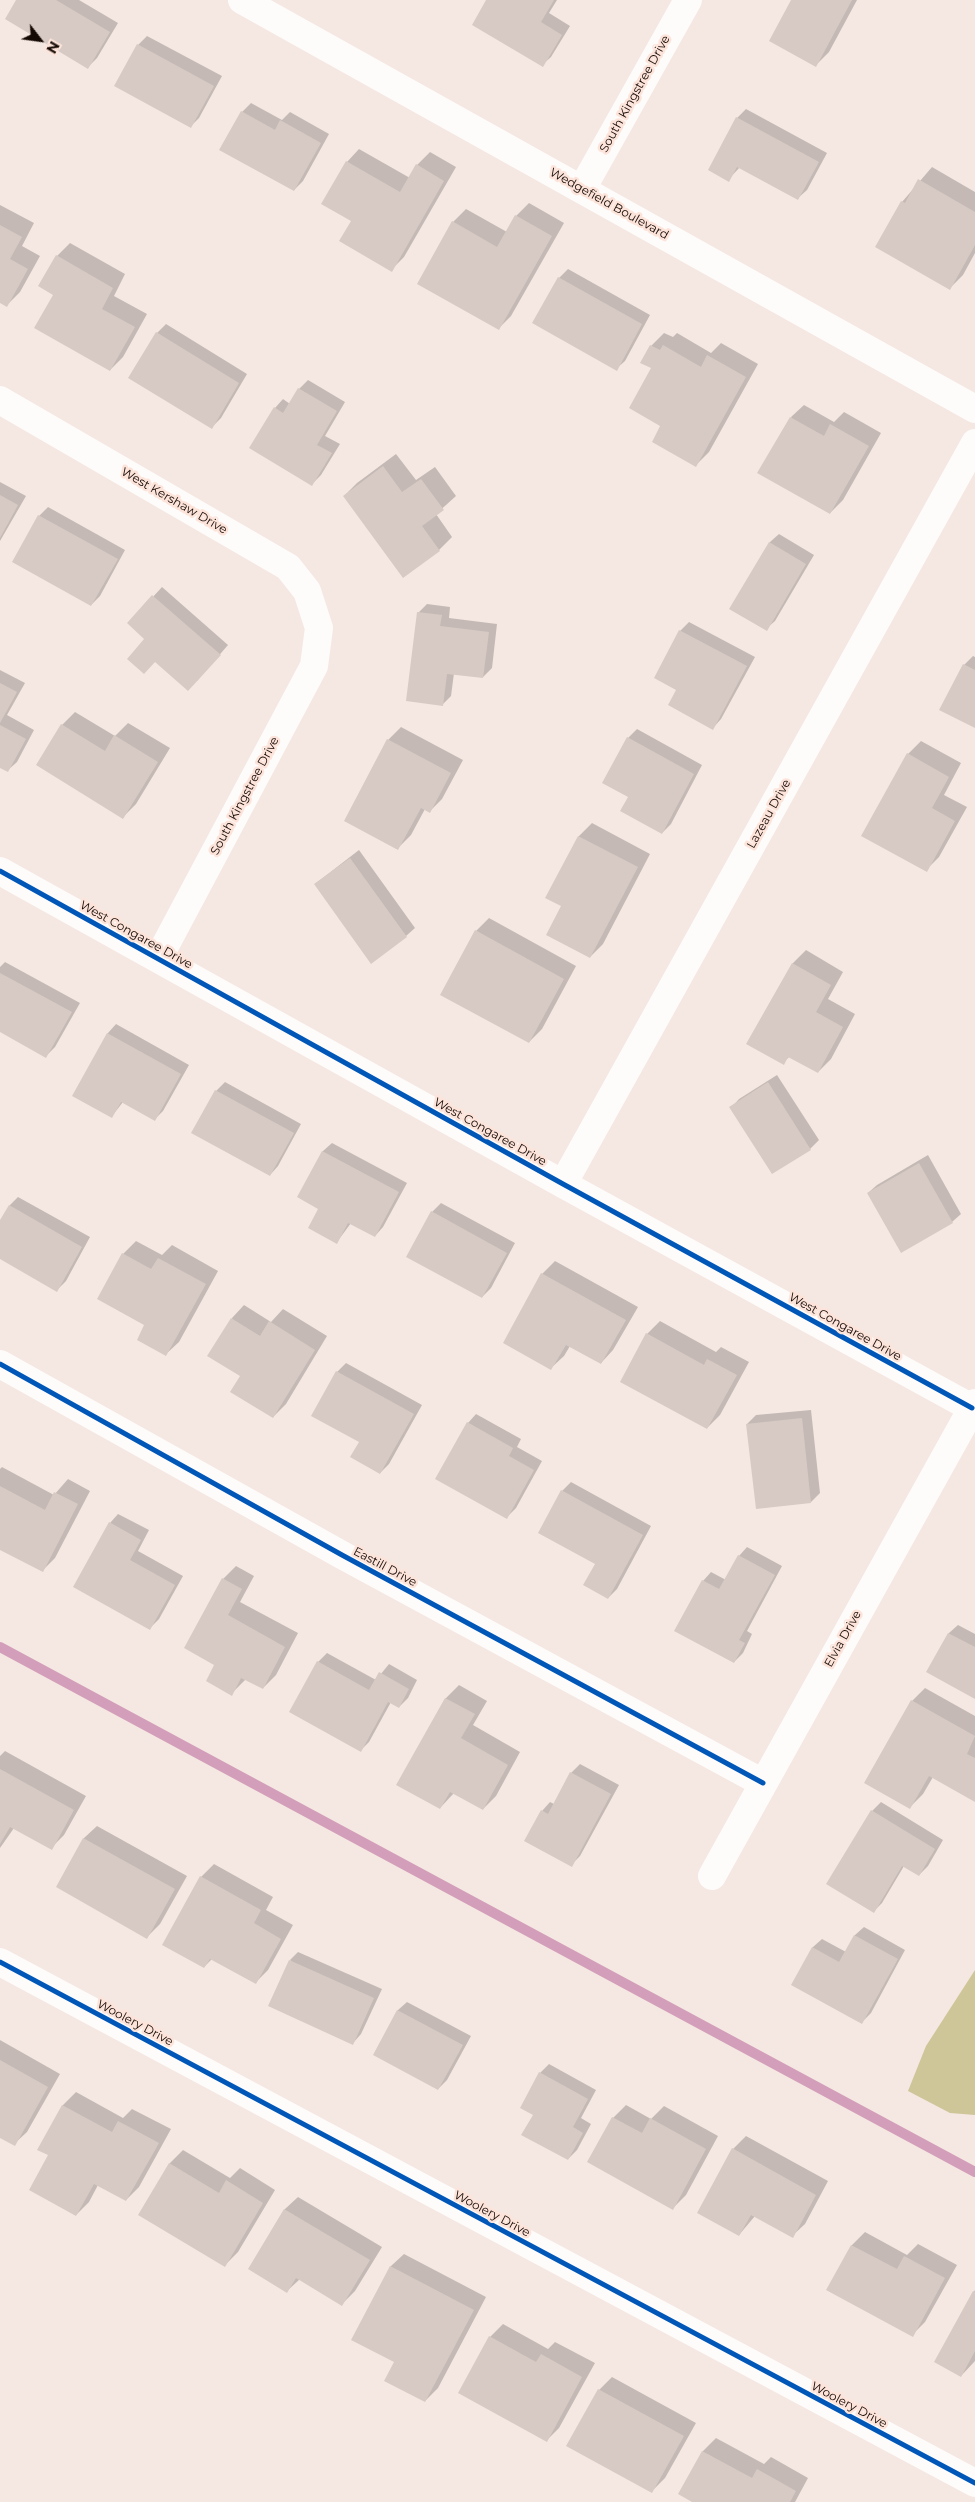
<!DOCTYPE html>
<style>
body{margin:0}
#map{position:relative;width:975px;height:2502px;overflow:hidden;background:#f5e8e2;font-family:Montserrat,sans-serif}
canvas{display:block}
.north{position:absolute;left:15px;top:15px;width:50px;height:50px;-webkit-text-stroke:4px #fde4da;paint-order:stroke;rotate:120deg;font-size:14px;font-weight:700;line-height:20px;text-align:center;color:#150904}
.north::after{content:'';display:block;margin:auto;width:18px;height:22px;background:#150904;clip-path:polygon(50% 0,100% 100%,50% 72%,0 100%)}
</style>
<div id="map">
<canvas width="975" height="2502"></canvas>
<div class="north">N</div>
</div>
<script>
const ctx = document.querySelector('canvas').getContext('2d');
ctx.lineJoin = 'round';
function fillPath(path, color) { ctx.fillStyle = color; ctx.fill(path, 'evenodd'); }
function trace(path, color, width, dash) { ctx.strokeStyle = color; ctx.lineWidth = width; ctx.lineCap = dash ? 'butt' : 'round'; ctx.setLineDash(dash || []); ctx.stroke(path); }
function drawText(font, color, halo, rows, align = 'center') {
  ctx.font = font + ' Montserrat,sans-serif'; ctx.lineWidth = 5; ctx.setLineDash([]); ctx.textBaseline = 'middle'; ctx.strokeStyle = halo; ctx.fillStyle = color; for (const [text, x, y, turn = 0] of rows) {
    ctx.save(); ctx.translate(x, y); ctx.rotate((+turn || 0) * Math.PI / 180); ctx.textAlign = isNaN(turn) ? turn : align; if (halo) ctx.strokeText(text, 0, 0); ctx.fillText(text, 0, 0); ctx.restore();
  }
}
fillPath(new Path2D(`
 M975 1970V2115L950 2113 908 2091 926 2046Z`), '#cec598');
fillPath(new Path2D(`
 M18 0H79L118 23 97 58 88 67Z
 M488 0H557L549 13 570 26 551 57 542 65Z
 M793 0H857L829 52 816 65Z
 M147 36 222 76 199 118 191 126 138 45Z
 M251 103 282 120 290 112 329 134 303 181 294 190 242 112Z
 M746 109 827 153 807 190 798 198 740 167 728 180 737 118Z
 M359 149 410 178 417 165 430 152 456 167 404 257 391 270 352 220 347 162Z
 M932 167 975 192V253L963 275 950 288 902 202Z
 M529 203 564 223 511 316 498 329 453 222 466 209 507 232 516 216Z
 M0 205 34 223 22 246 40 256 20 292 7 305 0 302Z
 M70 243 125 274 114 296 147 314 123 357 110 370 55 294 57 256Z
 M568 269 650 315 625 361 616 369 534 323 559 278Z
 M166 324 247 374 221 418 212 427 157 333Z
 M664 333 673 337 677 333 711 353 721 343 758 364 709 452 696 465 662 425 651 346Z
 M308 380 345 402 325 436 340 444 321 475 312 484 275 408 283 399 290 404 299 389Z
 M804 405 834 422 844 412 881 433 843 500 830 513 791 417Z
 M396 454 416 480 435 467 456 496 436 514 452 537 439 550 404 576 344 496 357 483Z
 M0 482 26 496 0 541Z
 M48 507 125 550 100 596 91 605 39 516Z
 M779 534 814 555 775 621 766 629 731 608 770 542Z
 M162 587 228 645 197 681 129 623Z
 M427 604 450 607 449 618 497 624 492 668 483 677 454 673 451 696 442 705 418 613Z
 M689 622 755 657 721 719 713 728 678 690 680 631Z
 M973 656 975 657V727L964 665Z
 M0 670 25 683 7 715 34 730 17 762 8 770 0 766Z
 M75 712 115 736 128 723 170 748 136 804 123 817 62 725Z
 M401 727 463 760 442 799 429 812 425 809 411 835 398 848 388 740Z
 M637 729 702 765 671 824 662 833 629 796 628 738Z
 M921 741 961 763 944 795 967 807 939 857 926 870 908 754Z
 M592 823 650 854 603 944 590 957 562 906 547 897 579 836Z
 M359 850 415 928 406 936 315 884Z
 M489 918 576 966 542 1029 529 1042 476 931Z
 M806 950 843 972 828 999 855 1014 831 1059 818 1072 790 1056 783 1063 748 1043 793 963Z
 M5 962 80 1003 55 1047 46 1056 0 1031V967Z
 M116 1024 189 1065 163 1111 155 1119 123 1102 112 1116 74 1095 108 1033Z
 M777 1075 819 1140 810 1149 731 1108 739 1099Z
 M225 1082 301 1124 278 1166 270 1175 216 1091Z
 M332 1143 407 1183 383 1227 375 1236 351 1223 337 1242 320 1208 299 1197 323 1151Z
 M928 1155 961 1214 952 1222 868 1193 877 1185Z
 M18 1197 90 1237 66 1281 57 1290 0 1258V1222L10 1205Z
 M441 1203 515 1243 491 1288 482 1297 432 1212Z
 M136 1241 162 1255 172 1245 218 1271 179 1342 166 1354 146 1325 99 1298 123 1254Z
 M555 1261 638 1307 613 1350 601 1363 570 1346 564 1356 551 1368 542 1274Z
 M244 1305 271 1322 283 1309 327 1336 286 1404 273 1417 242 1376 232 1318Z
 M660 1321 716 1352 721 1347 749 1362 720 1415 707 1428 647 1334Z
 M346 1363 422 1405 389 1464 380 1473 360 1442 337 1372Z
 M811 1410 820 1493 811 1502 747 1424 756 1415Z
 M476 1414 521 1439 517 1447 542 1461 516 1508 507 1517 468 1423Z
 M2 1467 54 1495 68 1479 90 1491 55 1558 42 1571 0 1548V1469Z
 M571 1482 651 1526 617 1589 608 1598 597 1564 562 1491Z
 M118 1514 149 1530 138 1551 183 1576 159 1619 150 1628 110 1523Z
 M747 1547 782 1566 747 1631 752 1634 743 1653 734 1662 703 1581 711 1572 726 1580 739 1556Z
 M236 1566 254 1576 240 1602 298 1633 276 1675 263 1688 246 1679 231 1694 216 1664 223 1579Z
 M958 1625 975 1634V1698L928 1672 949 1633Z
 M327 1653 376 1680 389 1664 417 1680 408 1698 399 1707 391 1702 369 1742 361 1750 318 1662Z
 M459 1685 487 1701 473 1725 520 1752 496 1796 483 1809 454 1793 440 1808 398 1785 446 1698Z
 M925 1688 975 1716V1801L933 1777 923 1794 910 1807 912 1701Z
 M5 1751 86 1796 64 1835 51 1848 14 1828 0 1848V1756Z
 M580 1764 619 1785 580 1856 571 1865 542 1811 550 1802 554 1804 571 1773Z
 M881 1802 943 1840 928 1866 919 1875 904 1866 882 1903 874 1911 872 1811Z
 M97 1826 187 1876 160 1924 147 1937 57 1886 84 1838Z
 M214 1864 273 1897 266 1910 293 1925 268 1970 255 1983 212 1959 204 1967 201 1877Z
 M864 1927 905 1950 871 2013 862 2022 793 1985 813 1947 822 1939 846 1952 855 1935Z
 M298 1952 382 1989 361 2034 353 2043 290 1960Z
 M407 2002 471 2036 447 2080 438 2089 374 2054 398 2010Z
 M0 2040 60 2074 27 2132 14 2144 0 2136Z
 M549 2064 596 2090 581 2118 591 2124 577 2150 568 2159 534 2114 540 2073Z
 M76 2092 123 2118 132 2109 171 2129 139 2187 126 2200 98 2185 89 2202 76 2215 49 2155 39 2149 63 2105Z
 M626 2105 651 2119 664 2106 718 2136 686 2195 673 2208 613 2118Z
 M746 2136 828 2181 805 2224 792 2236 755 2216 739 2235 733 2149Z
 M183 2150 230 2178 240 2168 275 2190 238 2252 225 2265 140 2215 170 2163Z
 M298 2197 382 2247 355 2291 342 2304 300 2279 287 2291 250 2269 285 2209Z
 M865 2232 907 2255 918 2244 957 2265 925 2322 912 2335 828 2290 852 2245Z
 M404 2254 486 2297 438 2388 425 2401 395 2361 353 2339 391 2266Z
 M975 2290V2361L961 2376 974 2292Z
 M503 2324 548 2349 555 2342 595 2363 559 2428 546 2441 490 2337Z
 M612 2377 696 2423 665 2478 652 2491 599 2390Z
 M716 2438 764 2464 771 2457 808 2478 795 2502H695L680 2494 703 2451Z`), '#0003');
trace(new Path2D(`
 M0 1647 975 2172`), '#d39eb9', 10);
fillPath(new Path2D(`
 M16 0H56L110 32 88 69 5 19Z
 M486 0H554L541 22 562 35 543 67 472 25Z
 M791 0H852L816 67 769 41Z
 M137 44 214 86 191 128 114 86Z
 M241 111 275 130 280 120 321 143 294 191 219 150Z
 M736 117 819 162 798 200 737 167 729 182 708 170Z
 M346 161 400 192 416 164 444 181 392 272 339 241 351 221 321 204Z
 M918 179 975 212V245L950 290 875 247 901 201 905 203Z
 M515 215 552 236 499 330 417 284 452 221 497 247Z
 M0 225 22 237 10 259 28 269 7 307 0 303Z
 M56 255 113 288 102 309 135 327 110 371 34 328 53 295 38 286Z
 M558 277 642 324 617 371 532 323Z
 M156 332 239 383 212 429 128 378Z
 M650 345 660 350 663 345 701 367 707 355 746 377 696 467 652 442 660 426 629 408 651 368 640 363Z
 M298 388 337 411 317 445 332 453 312 486 249 448 274 407 283 413Z
 M790 417 824 436 830 424 869 446 830 514 757 473Z
 M383 466 402 492 421 479 444 510 422 526 440 551 403 578 343 496Z
 M0 495 18 505 0 538Z
 M38 515 118 559 91 606 12 562Z
 M769 542 806 564 767 631 729 609Z
 M152 595 221 655 188 691 155 662 144 674 127 659 144 639 127 623Z
 M417 612 442 615 440 626 489 632 483 678 447 674 443 706 406 701Z
 M679 630 747 666 713 730 668 705 676 690 654 678Z
 M963 664 975 670V728L939 710Z
 M0 683 17 692 0 723Z
 M61 724 105 751 114 735 158 762 123 819 36 765Z
 M0 725 26 739 8 772 0 768Z
 M627 737 694 774 662 834 620 811 628 797 602 783Z
 M387 739 451 773 430 813 421 808 398 850 344 821Z
 M907 753 949 777 932 808 955 821 927 872 861 836Z
 M578 836 638 867 590 958 546 935 561 906 545 898Z
 M350 858 407 937 371 964 314 884Z
 M475 930 564 979 529 1043 440 995Z
 M792 963 831 985 816 1012 843 1027 818 1073 788 1057 784 1065 746 1044Z
 M0 973 72 1012 46 1058 0 1032Z
 M107 1033 181 1074 155 1121 121 1102 112 1118 72 1096Z
 M768 1082 811 1150 772 1174 729 1107Z
 M215 1090 294 1133 270 1176 191 1133Z
 M322 1151 399 1192 375 1237 348 1223 337 1244 308 1228 318 1209 297 1197Z
 M919 1163 953 1223 901 1253 867 1193Z
 M9 1205 82 1247 57 1292 0 1259V1220Z
 M431 1211 507 1253 482 1298 406 1257Z
 M122 1253 151 1269 158 1258 206 1284 166 1356 137 1340 144 1325 97 1299Z
 M541 1273 626 1320 601 1364 566 1345 551 1370 503 1343Z
 M231 1318 260 1336 269 1321 315 1350 273 1418 230 1392 240 1376 207 1356Z
 M646 1333 704 1365 707 1359 737 1375 707 1429 620 1382Z
 M336 1371 414 1414 380 1474 350 1457 359 1442 311 1416Z
 M802 1418 811 1503 756 1509 746 1424Z
 M467 1422 513 1448 509 1456 534 1470 507 1519 435 1479Z
 M0 1486 45 1510 54 1492 78 1504 43 1572 0 1550Z
 M561 1490 643 1535 608 1599 583 1585 595 1564 538 1533Z
 M109 1522 141 1540 130 1560 175 1585 150 1630 73 1587Z
 M738 1555 775 1575 739 1640 745 1643 734 1663 674 1631 702 1580 719 1589Z
 M222 1578 242 1589 228 1615 285 1647 263 1689 241 1678 232 1696 206 1681 214 1665 184 1648Z
 M948 1633 975 1647V1699L926 1672Z
 M317 1661 369 1690 379 1672 409 1689 399 1708 388 1702 361 1752 289 1712Z
 M445 1698 475 1714 461 1738 508 1765 483 1810 450 1792 440 1809 396 1785Z
 M911 1700 975 1736 967 1754 975 1758V1802L929 1776 910 1809 864 1783Z
 M0 1769 74 1810 52 1850 10 1827 0 1844Z
 M570 1772 611 1794 572 1867 524 1841 541 1810 548 1814Z
 M871 1810 935 1849 919 1876 902 1866 874 1913 826 1884Z
 M83 1838 175 1889 147 1939 56 1887Z
 M200 1876 261 1910 254 1923 281 1939 256 1984 210 1959 204 1968 162 1945Z
 M854 1935 898 1959 862 2024 791 1985 812 1947 839 1962Z
 M289 1960 374 1998 353 2045 268 2006Z
 M397 2010 463 2045 438 2090 373 2055Z
 M0 2060 48 2087 15 2146 0 2138Z
 M539 2072 588 2099 573 2127 583 2133 568 2160 521 2135 533 2115 520 2108Z
 M62 2105 112 2132 118 2121 159 2143 126 2201 94 2184 76 2216 29 2190 48 2155 37 2150Z
 M612 2117 642 2133 650 2118 706 2149 673 2210 587 2162Z
 M732 2148 816 2195 793 2238 751 2215 739 2236 697 2213Z
 M169 2163 219 2193 226 2180 263 2203 225 2267 138 2215Z
 M284 2209 370 2260 342 2306 296 2278 287 2293 248 2269Z
 M851 2245 897 2269 904 2256 945 2278 913 2337 826 2290Z
 M390 2266 474 2310 425 2402 384 2381 394 2362 351 2340Z
 M973 2291 975 2292V2351L961 2377 934 2362Z
 M489 2336 536 2362 541 2354 582 2377 547 2442 458 2393Z
 M598 2389 684 2436 652 2493 566 2446Z
 M702 2451 752 2478 757 2469 796 2491 790 2502H692L678 2494Z`), '#d7cac4');
trace(new Path2D(`
 M242 0 975 409
 M582 189 688 0
 M0 400 288 567 307 591 319 628 314 666 158 959
 M0 871 563 1184 972 1408
 M563 1184 975 443
 M0 1364 342 1555 763 1783
 M712 1876 975 1403
 M0 1962 975 2483`), '#fefcfb', 28);
trace(new Path2D(`
 M0 871 563 1184 972 1408
 M0 1364 342 1555 763 1783
 M0 1962 975 2483`), '#0057b8', 5);
drawText('12px', '#150904', '#fde4da', [
 ["South Kingstree Drive",635,94,-61],
 ["Wedgefield Boulevard",609,204,29],
 ["West Kershaw Drive",174,501,30],
 ["South Kingstree Drive",245,796,-62],
 ["Lazeau Drive",769,814,-61],
 ["West Congaree Drive",136,935,29],
 ["West Congaree Drive",490,1132,29],
 ["West Congaree Drive",845,1327,29],
 ["Eastill Drive",385,1567,28],
 ["Elvia Drive",843,1639,-61],
 ["Woolery Drive",135,2023,28],
 ["Woolery Drive",492,2214,28],
 ["Woolery Drive",849,2405,28]
]);
</script>
